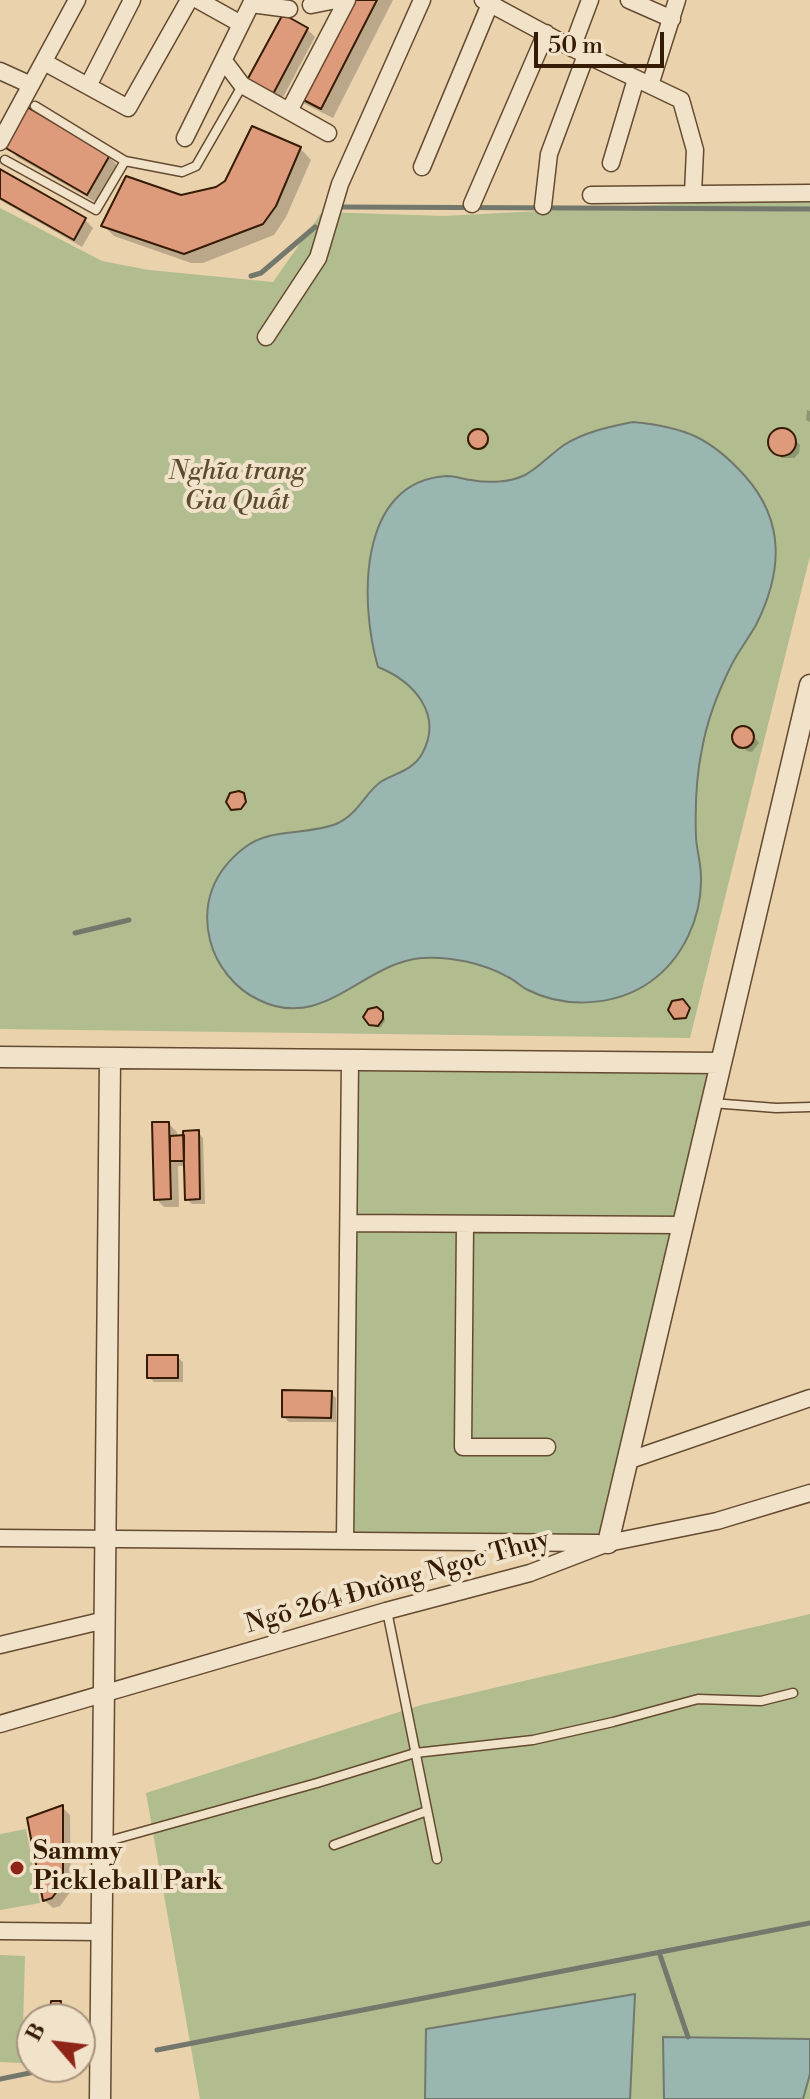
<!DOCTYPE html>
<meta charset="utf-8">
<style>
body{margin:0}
#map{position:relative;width:810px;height:2099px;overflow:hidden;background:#ead2ad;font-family:"Libre Bodoni",serif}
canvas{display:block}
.north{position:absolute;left:16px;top:2003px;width:80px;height:80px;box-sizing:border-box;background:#f1e2ca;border:2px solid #a7937b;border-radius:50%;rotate:298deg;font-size:22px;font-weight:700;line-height:32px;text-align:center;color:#371c05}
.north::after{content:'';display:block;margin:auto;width:28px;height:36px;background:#8f2418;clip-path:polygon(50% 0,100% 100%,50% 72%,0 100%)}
.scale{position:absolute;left:534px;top:32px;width:130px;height:36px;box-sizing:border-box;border:4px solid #371c05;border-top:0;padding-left:10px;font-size:24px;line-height:28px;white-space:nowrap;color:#371c05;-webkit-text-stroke:6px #f1e2ca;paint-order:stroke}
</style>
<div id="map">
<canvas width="810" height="2099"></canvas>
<div class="north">B</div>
<div class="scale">50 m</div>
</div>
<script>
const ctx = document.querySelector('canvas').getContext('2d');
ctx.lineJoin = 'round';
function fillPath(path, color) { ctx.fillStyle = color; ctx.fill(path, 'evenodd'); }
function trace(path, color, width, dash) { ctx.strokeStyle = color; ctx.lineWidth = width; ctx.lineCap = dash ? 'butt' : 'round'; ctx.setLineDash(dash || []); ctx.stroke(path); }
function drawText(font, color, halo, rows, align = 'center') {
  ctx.font = font + ' "Libre Bodoni",serif'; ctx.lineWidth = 8; ctx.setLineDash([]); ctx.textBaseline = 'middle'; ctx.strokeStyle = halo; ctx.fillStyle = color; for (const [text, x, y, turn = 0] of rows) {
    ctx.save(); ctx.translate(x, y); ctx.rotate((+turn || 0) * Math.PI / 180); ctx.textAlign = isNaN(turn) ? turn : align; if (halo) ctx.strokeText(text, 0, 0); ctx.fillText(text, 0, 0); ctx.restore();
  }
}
fillPath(new Path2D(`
 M693 193H810V556L690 1038 0 1029V208L102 261 149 270 273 282 322 212 444 216 693 203Z
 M350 1060 721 1063 608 1543 346 1541Z
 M810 1614V2099H200L146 1793 421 1705Z
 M26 1829 40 1903 0 1910V1834Z
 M0 1955 25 1956 22 2063 0 2062Z`), '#b1bd8f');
const water = new Path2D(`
 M633 422C684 427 710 437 745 476 786 522 782 573 756 625 748 639 738 652 731 666 718 692 707 721 702 749 696 777 695 809 696 838 697 851 701 864 701 877 702 917 683 959 650 982 616 1006 565 1009 528 990 521 987 515 980 508 977 483 963 450 956 422 958 362 963 324 1032 259 1000 235 989 216 965 210 940 201 903 214 871 244 848 270 827 306 836 336 824 359 814 365 792 382 781 396 773 413 770 422 754 444 714 413 681 378 667 360 605 356 481 447 476 455 476 463 479 471 480 487 483 509 483 525 475 538 468 551 454 564 445 584 432 609 427 633 422Z
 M635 1994 630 2099H425L426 2029Z
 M663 2037 810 2039V2074L803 2099H664Z`);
fillPath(water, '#99b6b1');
trace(water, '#72786c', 2);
fillPath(new Path2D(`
 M344 0H393L333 118 303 103 292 92Z
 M307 29 315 37 280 103 257 90Z
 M6 146 109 157 120 168 99 204 17 157Z
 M300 148 311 160 286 217 274 235 203 263H191L114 236 103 225 181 197 217 189 232 176Z
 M0 172 85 220 93 228 82 247 0 200Z
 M807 410 810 411V422L806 420Z
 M779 430H786L800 445 799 453 794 458H782L771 446 770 438Z
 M471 441a9 9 0 1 1 18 0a9 9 0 1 1-18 0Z
 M743 727 748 729 759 743 752 752 747 751 735 738V733Z
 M376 1009 384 1016 385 1021 380 1028 370 1024Z
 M169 1124 177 1132V1138L198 1132 203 1138 205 1204H192L187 1199 186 1166H178L179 1207H164L156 1199Z
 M177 1357 183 1362V1382H154L149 1377Z
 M331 1393 336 1398V1422H289L284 1417Z
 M62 1807 70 1815 71 1891 60 1906 53 1908 44 1900Z
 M60 2003 65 2008V2019H52Z`), '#0003');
trace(new Path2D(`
 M340 207 810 209
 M251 276 261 273 315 227
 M75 933 129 920
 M659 1952 688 2037
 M157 2050 810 1923
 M0 2079 59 2067`), '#72786c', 5);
const building = new Path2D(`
 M342 0H377L321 109 290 93Z
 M283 14 308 28 272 96 246 82Z
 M27 107 110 155 87 195 4 147Z
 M252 126 301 147 276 206 263 224 184 254 101 226 126 176 181 195 216 187 225 181Z
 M0 169 86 218 74 240 0 198Z
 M768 442a14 14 0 1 1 28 0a14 14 0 1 1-28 0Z
 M468 439a10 10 0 1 1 20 0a10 10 0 1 1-20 0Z
 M732 737a11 11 0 1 1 22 0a11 11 0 1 1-22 0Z
 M239 791 244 793 246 802 241 809 231 810 226 802 230 793Z
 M683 999 690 1008 686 1018 674 1019 668 1010 672 1001Z
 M377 1007 383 1012V1019L378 1026 369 1025 363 1017 368 1009Z
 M152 1122H169L171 1199 154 1200Z
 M199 1130 200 1199 185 1200 183 1131Z
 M184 1135V1161H170V1136Z
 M147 1355H178V1378H147Z
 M282 1390 332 1391 331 1418 282 1417Z
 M63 1805V1883L52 1898 43 1901 27 1818Z
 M51 2001H61L60 2019H50Z`);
fillPath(building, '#de9b7b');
trace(building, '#371c05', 2);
const service = new Path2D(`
 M35 106 125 161
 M5 160 96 210 125 161 182 172 196 166 242 86
 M712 1103 776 1108 810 1107
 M387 1611 437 1859
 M105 1842 317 1783 415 1753 533 1740 613 1722 698 1699 761 1701 793 1693
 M334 1845 427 1811`);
const minor = new Path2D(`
 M198 0 241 24
 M483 0 572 48 681 100 695 150 693 193
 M629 0 672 19
 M251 4 289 9
 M311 5 336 0
 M572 48 590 0
 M224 61 242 85 328 133
 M44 62 128 108 189 0
 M0 71 31 85
 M650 85 677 0
 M88 86 132 0
 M289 111 347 0
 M185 138 253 0
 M0 142 77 0
 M611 163 636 79
 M422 167 490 4
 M591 195 810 193
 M472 204 546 33
 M543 206 549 154 586 55
 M266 337 318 258 340 184 422 0
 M349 1223 683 1225
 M465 1224 463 1447H547
 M627 1461 810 1398
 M0 1538 598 1543
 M345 1541 350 1060
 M0 1645 105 1620
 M0 1724 386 1611 530 1573 608 1543 717 1521 810 1493
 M0 1931 101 1932`);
const tertiary = new Path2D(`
 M0 1057 721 1063
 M608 1543 810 685
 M100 2099 110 1058`);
trace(service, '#644a2f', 11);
trace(minor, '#644a2f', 19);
trace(tertiary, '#644a2f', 23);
trace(service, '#f1e2ca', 8);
trace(minor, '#f1e2ca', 16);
trace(tertiary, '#f1e2ca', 20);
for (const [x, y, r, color] of [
 [17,1868,8,"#8f2418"]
]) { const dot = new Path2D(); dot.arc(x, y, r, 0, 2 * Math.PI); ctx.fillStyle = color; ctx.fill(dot); trace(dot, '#f1e2ca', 3); }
drawText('italic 26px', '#5c4c2e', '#f1e2ca', [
 ["Nghĩa trang",237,473],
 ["Gia Quất",237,503]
]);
drawText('26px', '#371c05', '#f1e2ca', [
 ["Ngõ 264 Đường Ngọc Thụy",398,1583,-16]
]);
drawText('bold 26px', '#371c05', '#f1e2ca', [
 ["Sammy",33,1853],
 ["Pickleball Park",33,1883]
], 'left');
</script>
